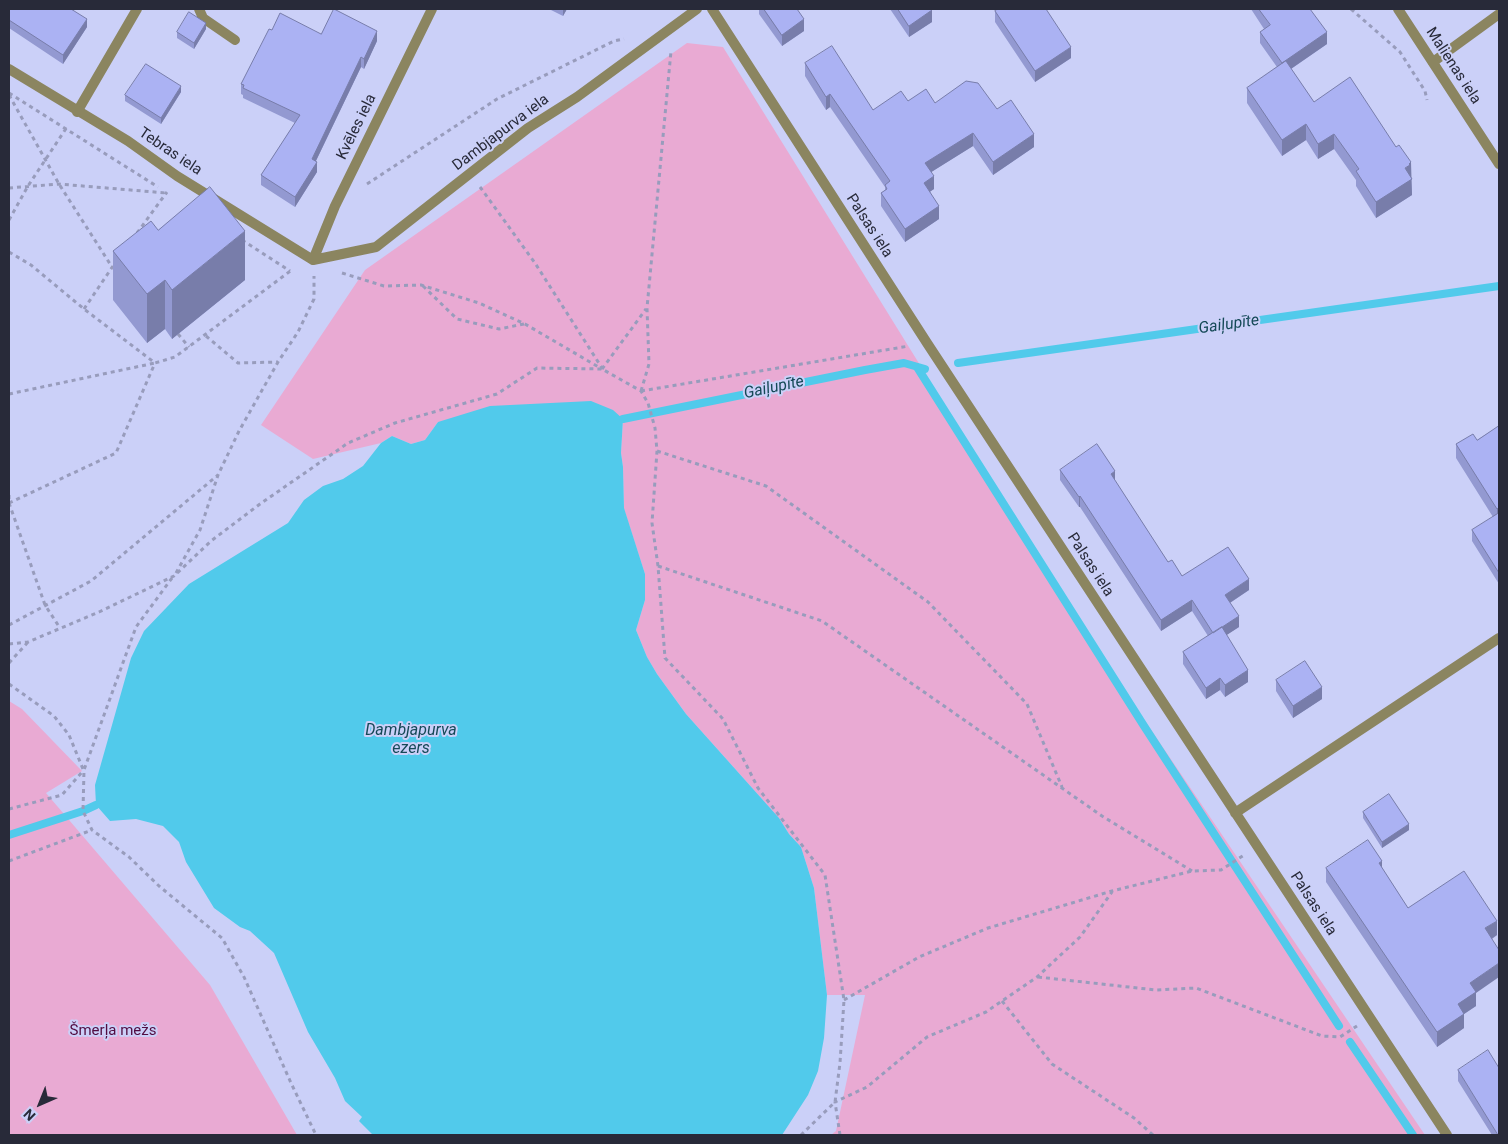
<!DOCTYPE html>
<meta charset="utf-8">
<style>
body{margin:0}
#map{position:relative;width:1508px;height:1144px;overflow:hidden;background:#cbd0f8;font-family:Roboto,sans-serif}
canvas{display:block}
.frame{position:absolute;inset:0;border:10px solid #282a39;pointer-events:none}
.north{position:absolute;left:15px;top:1079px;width:50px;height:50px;-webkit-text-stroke:4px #cbd0f8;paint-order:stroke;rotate:224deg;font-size:14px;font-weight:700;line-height:20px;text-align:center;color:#282a39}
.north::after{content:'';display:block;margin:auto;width:18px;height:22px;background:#282a39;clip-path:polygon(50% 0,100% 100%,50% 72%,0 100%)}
</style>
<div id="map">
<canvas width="1508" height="1144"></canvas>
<div class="frame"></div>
<div class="north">N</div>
</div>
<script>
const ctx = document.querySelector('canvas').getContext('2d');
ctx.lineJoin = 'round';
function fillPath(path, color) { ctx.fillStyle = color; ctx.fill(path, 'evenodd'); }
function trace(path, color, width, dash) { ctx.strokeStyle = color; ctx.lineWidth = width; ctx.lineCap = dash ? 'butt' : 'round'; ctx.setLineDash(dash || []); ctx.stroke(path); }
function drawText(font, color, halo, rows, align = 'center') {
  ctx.font = font + ' Roboto,sans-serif'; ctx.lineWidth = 4; ctx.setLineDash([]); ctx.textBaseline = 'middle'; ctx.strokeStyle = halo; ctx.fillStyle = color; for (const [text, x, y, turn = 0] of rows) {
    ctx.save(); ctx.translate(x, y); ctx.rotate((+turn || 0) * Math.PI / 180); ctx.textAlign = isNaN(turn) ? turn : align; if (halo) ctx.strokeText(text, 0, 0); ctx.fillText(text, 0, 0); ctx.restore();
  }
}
fillPath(new Path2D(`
 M687 43 723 47 1091 641 1425 1135H831L836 1131 865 995H827L814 888 801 847 789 834 779 818 686 714 657 674 647 657 636 630 645 600V574L624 509 623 467 621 453 623 419 438 422 425 440 411 444 392 436 381 443 313 459 261 425 365 270Z
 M9 701 22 709 82 771 46 793 210 985 297 1135H9Z`), '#e9aad3');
fillPath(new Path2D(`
 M591 401 613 410 623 419 621 453 623 467 624 508 645 574V600L636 630 647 657 657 674 686 714 779 818 789 834 801 847 814 888 827 995 824 1038 818 1071 808 1095 782 1135H373L359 1121 362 1117 345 1101 335 1078 308 1032 274 953 250 931 240 927 214 908 186 862 179 842 163 826 136 819 110 821 96 805 95 785 131 658 144 631 189 584 288 523 304 500 323 486 343 479 363 466 381 443 392 436 411 444 425 440 438 422 490 406Z`), '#51caeb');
trace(new Path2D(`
 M958 363 1499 286
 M917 367 1144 726 1339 1026
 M623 419 865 370 904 363 925 369
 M9 835 83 811 96 805
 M1350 1042 1413 1135`), '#51caeb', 8);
trace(new Path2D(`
 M1351 9 1400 52 1425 91 1427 100
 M9 93 158 187
 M9 95 59 184 112 267
 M367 184 497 99 614 41 624 39
 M480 187 535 263 602 368
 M9 188 59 184 166 193
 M9 220 28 186 67 127
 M137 233 167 192
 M242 240 290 271
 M9 252 31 265 84 309 155 363 175 357 293 269
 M342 273 384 286 421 285 479 303 525 324 602 369
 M423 286 457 319 499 329 524 324
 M84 309 113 266
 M178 334 189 347
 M206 336 238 363 278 362
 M602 369 646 309
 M641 391 649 364 647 308 671 51
 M641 391 909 346
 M9 394 155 363
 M657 451 766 486 928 602 1027 704 1062 787
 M9 495V503L45 605 60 628
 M9 503 116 453 155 363
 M658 566 822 621 1102 816 1192 871
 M176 573 200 530 218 475 239 431 278 362 298 332 314 299V276
 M172 578 136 627 84 770 83 811 92 830 129 857 159 886 222 938 244 977 291 1083 316 1135
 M9 625 91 581 218 475
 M9 644 28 642 99 612 174 576 211 541 260 504 348 443 395 423 497 394 537 368 602 369 641 391 648 403 655 428 657 451 652 523 658 566 665 658 723 719 758 788 825 875 844 1000 840 1063 835 1102 801 1135
 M9 663 28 642
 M9 684 54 716 69 735 83 769
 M9 809 62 795 83 771
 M9 861 92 830
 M1038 977 1156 990 1196 988 1322 1036 1340 1037 1357 1026
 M844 1000 919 957 988 928 1112 891 1192 871 1221 870 1244 855
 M1002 1001 1052 1064 1134 1118 1153 1135
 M840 1135 835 1102 867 1087 927 1037 986 1012 1037 977 1080 937 1112 892`), '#989cbc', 3, [4, 4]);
trace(new Path2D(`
 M199 9 203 18 235 40
 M1433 62 1499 14
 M77 112 137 9`), '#8b8560', 10);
trace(new Path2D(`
 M712 9 927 343 1447 1135
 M9 69 128 141 177 176 313 260
 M313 260 376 247 528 128 577 97 697 9
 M313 260 335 206 432 9
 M1235 813 1499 638`), '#8b8560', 10);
trace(new Path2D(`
 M1398 9 1499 164`), '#8b8560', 10);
fillPath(new Path2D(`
 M9 9 87 27 63 64 9 28Z
 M549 9H567L563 16Z
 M759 9H797L804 31 782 46 759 14Z
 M890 9H931L932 22 909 37Z
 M1251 9H1310L1327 44 1291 69 1314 102 1411 178 1412 195 1376 218 1356 186V180L1334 149 1318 159 1306 140 1282 156 1247 103V88L1277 67 1260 43V32L1264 29Z
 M995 11 1071 58 1035 82 995 22Z
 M206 29 194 49 177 38V32Z
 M272 30 321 34 377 41 364 69 361 67 316 161 317 172 295 207 261 185V175L295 123 243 98V95L241 94V84Z
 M805 63 873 110 908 101 997 109 1034 147 993 175 973 146 931 172 934 189 930 191 939 219 905 242 881 206V193L885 190V187L830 107 826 110 805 76Z
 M181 92 161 124 125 101V95Z
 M113 251 245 280 172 339 165 329 147 343 113 300Z
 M1499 426V584L1472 541V530L1493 517 1456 458V444L1477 440Z
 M1060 470 1115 481 1168 562 1182 576 1249 590 1230 603 1239 627 1226 635 1248 682 1225 697 1220 690 1206 699 1183 664V652L1208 636 1192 611 1161 631 1080 507H1079L1060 480Z
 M1276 680 1322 699 1293 718 1276 691Z
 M1363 812 1409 830 1382 848 1363 818Z
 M1326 868H1382L1408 908 1497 935 1492 939 1476 993V1006L1464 1014V1028L1437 1047 1326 882Z
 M1458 1070 1499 1135H1492L1458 1081Z`), '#9399d1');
fillPath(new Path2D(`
 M563 9H567L563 16Z
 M932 10V22L909 37V26Z
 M87 19V27L63 64V55Z
 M804 19V31L782 46V35Z
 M206 23V29L194 49V43Z
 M377 31V41L364 69V59Z
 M1327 32V44L1282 75V63Z
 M1071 47V58L1035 82V71Z
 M361 57V67L312 169V159Z
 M181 86V92L161 124V118Z
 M830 94V107L826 110V97Z
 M1306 124V140L1282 156V140Z
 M973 133V146L925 176V163Z
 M1034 134V147L993 175V162Z
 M1334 134V149L1318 159V144Z
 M317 162V172L295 207V197Z
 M1411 162 1412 195 1376 218V202Z
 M934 176V189L924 196V183Z
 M939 206V219L905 242V229Z
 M245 231V280L172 339V290Z
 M165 280V329L147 343V294Z
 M1115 471V482L1111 474Z
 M1080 496V507H1079V497Z
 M1499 507V521L1497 522V509Z
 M1249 579V590L1225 606V595Z
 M1192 600V611L1161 631V620Z
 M1239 616V627L1213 644V633Z
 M1248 670V682L1225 697V685Z
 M1220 678V690L1206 699V688Z
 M1322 687V699L1293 718V706Z
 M1409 824V830L1382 848V842Z
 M1382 861V875L1379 863Z
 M1497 921V935L1485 943V928Z
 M1499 963V977L1476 993V1006L1464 1014V1028L1437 1047V1032L1458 1004 1470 983Z`), '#787daa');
const building = new Path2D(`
 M9 9H71L87 19 63 55 9 20Z
 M334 9 377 31 364 59 361 57 312 159 317 162 295 197 261 175 300 115 243 88 244 85 241 84 269 29 272 30 280 13 321 34Z
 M764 9H797L804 19 782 35Z
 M898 9H931L932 10 909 26Z
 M998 9H1046L1071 47 1035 71 995 11Z
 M1259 9H1310L1327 32 1282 63 1260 32 1270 25Z
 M189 12 206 23 194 43 177 32Z
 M832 46 873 110 901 91 908 101 926 89 935 103 966 81 978 83 997 109 1011 100 1034 134 993 162 973 133 925 163 934 176 924 183 939 206 905 229 881 193 887 189 885 185 890 181 830 94 826 97 805 63Z
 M1286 61 1314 102 1350 77 1396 147 1399 145 1411 162 1409 164 1410 165 1405 168 1412 179 1376 202 1356 171 1359 169 1334 134 1318 144 1306 124 1282 140 1247 88Z
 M146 64 181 86 161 118 125 95Z
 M210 187 245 231 172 290 165 280 147 294 113 251 151 221 158 230Z
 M1499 426V507L1497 509 1456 444 1473 434 1477 440Z
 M1097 444 1115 471 1111 474 1168 562 1172 560 1182 576 1228 547 1249 579 1225 595 1239 616 1213 633 1192 600 1161 620 1080 496 1079 497 1060 470Z
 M1499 513V573L1472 530Z
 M1222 627 1248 670 1225 685 1220 678 1206 688 1183 652Z
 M1305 661 1322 687 1293 706 1276 680Z
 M1389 794 1409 824 1382 842 1363 812Z
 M1368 840 1382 861 1379 863 1408 908 1464 871 1497 921 1485 928 1499 950V963L1470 983 1476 992 1458 1004 1464 1014 1437 1032 1326 868Z
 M1488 1050 1499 1068V1135H1498L1458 1070Z`);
fillPath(building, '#abb2f3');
trace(building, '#787daa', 1);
drawText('15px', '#282a39', '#cbd0f8', [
 ["Malienas iela",1453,66,57],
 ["Kvēles iela",357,127,-64],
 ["Dambjapurva iela",501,133,-37],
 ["Tebras iela",170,152,34],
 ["Palsas iela",869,226,57],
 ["Palsas iela",1090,565,57],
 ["Palsas iela",1313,904,57]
]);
drawText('15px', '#520c41', '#cbd0f8', [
 ["Šmerļa mežs",113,1031]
]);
drawText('italic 16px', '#154957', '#cbd0f8', [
 ["Gaiļupīte",1229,325,-8],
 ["Gaiļupīte",774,388,-12],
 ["Dambjapurva",411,731],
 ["ezers",411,749]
]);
</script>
